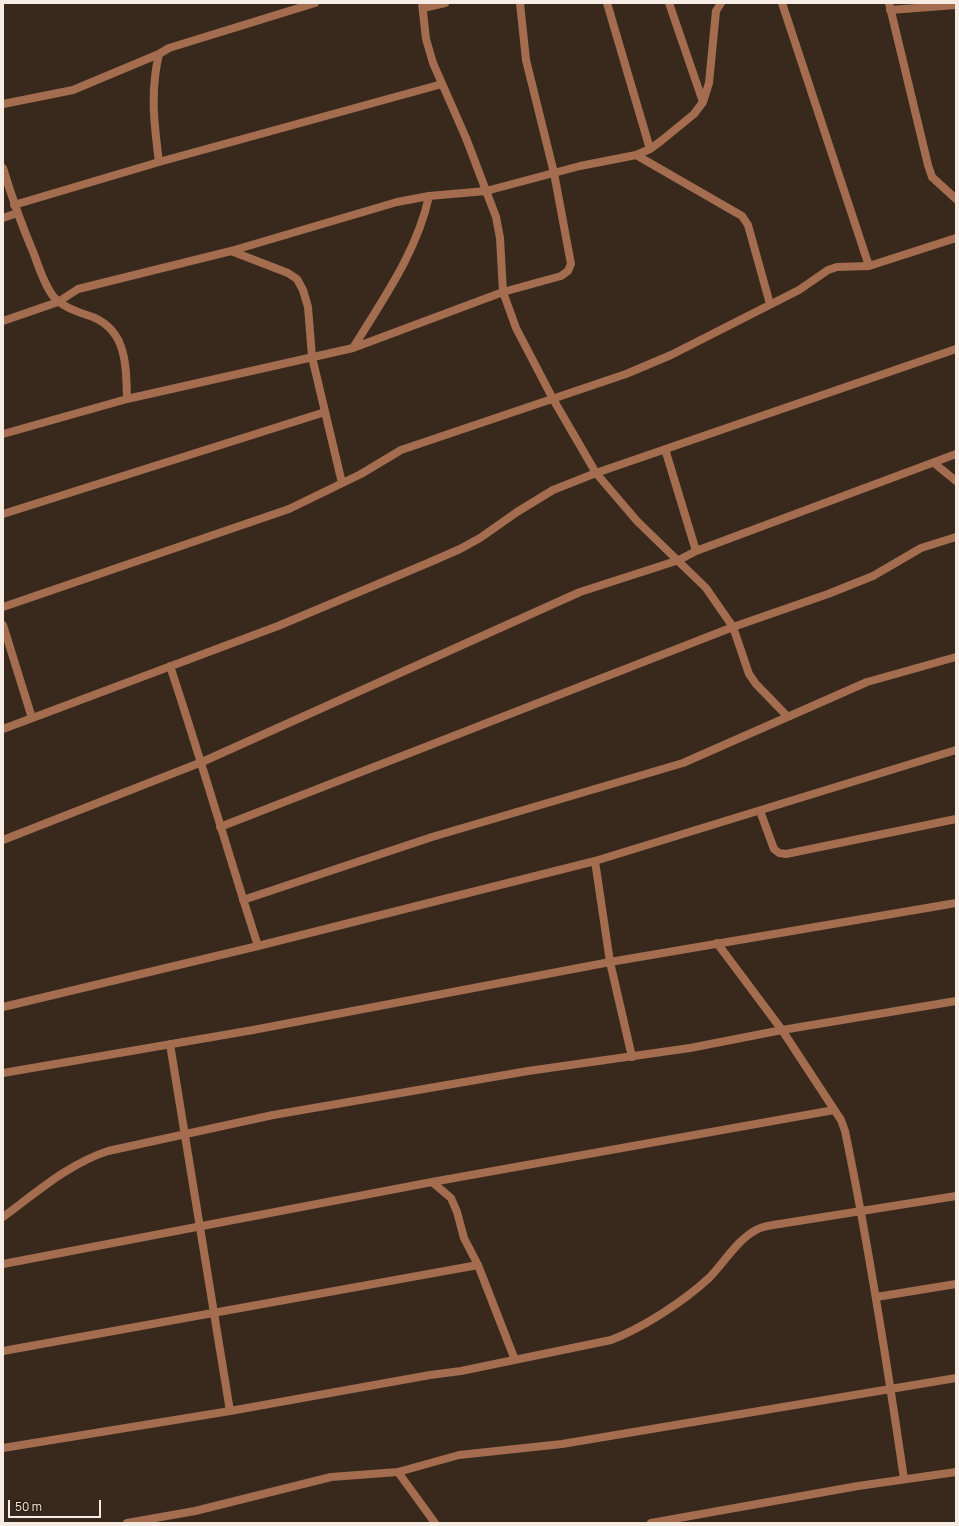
<!DOCTYPE html>
<style>
body{margin:0}
#map{position:relative;width:959px;height:1526px;overflow:hidden;background:#39291c;font-family:Manrope,sans-serif}
canvas{display:block}
.frame{position:absolute;inset:0;border:4px solid #f6ece4;pointer-events:none}
.scale{position:absolute;left:8px;top:1500px;width:93px;height:18px;box-sizing:border-box;border:2px solid #f6ece4;border-top:0;padding-left:5px;font-size:12px;line-height:14px;white-space:nowrap;color:#f6ece4;-webkit-text-stroke:3px #2e2013;paint-order:stroke}
</style>
<div id="map">
<canvas width="959" height="1526"></canvas>
<div class="frame"></div>
<div class="scale">50 m</div>
</div>
<script>
const ctx = document.querySelector('canvas').getContext('2d');
ctx.lineJoin = 'round';
function trace(path, color, width, dash) { ctx.strokeStyle = color; ctx.lineWidth = width; ctx.lineCap = dash ? 'butt' : 'round'; ctx.setLineDash(dash || []); ctx.stroke(path); }
trace(new Path2D(`
 M422 3 426 39 433 63 466 138 496 217 500 238 503 292 516 328 553 399 596 473 637 521 706 588 733 627 749 674 756 684 787 716
 M607 3 650 149
 M669 3 703 102
 M782 3 869 266
 M889 3 928 165 932 177 956 199
 M423 8 445 3
 M890 10 956 5
 M159 54C150 92 154 123 159 162
 M3 104 73 90 159 54 169 48 315 3
 M636 155 742 216 748 225 770 304
 M3 168C12 198 22 226 34 254 39 268 44 284 53 296 61 306 75 311 87 315 127 327 126 364 127 399
 M14 205 159 162 442 84
 M3 218 17 213
 M231 251 288 273 297 279 303 290 308 307 312 357 342 483
 M3 321 58 302 78 289 231 251 397 202 429 196 486 191 580 166 636 155 650 149 661 141 694 114 703 102 709 83 716 11 721 3
 M353 348C383 299 417 252 429 196
 M3 434 127 399 353 348 503 292 561 276 568 271 571 264 554 173 526 60 520 3
 M665 449 696 551
 M934 463 956 481
 M3 514 325 412
 M3 607 289 509 361 474 401 450 626 374 671 355 799 290 828 270 837 267 869 266 956 238
 M3 625 32 718
 M170 666C201 759 228 853 258 946
 M3 729 278 626 428 563 460 549 480 538 517 512 553 490 596 473 956 349
 M760 811 774 849 779 853 786 854 956 819
 M220 827 733 627 828 594 873 576 921 548 956 537
 M3 840 202 762 580 592 679 560 696 551 956 454
 M595 861 610 962 632 1057
 M243 900 432 837 683 763 867 682 956 657
 M717 943 782 1030 841 1120 845 1131C869 1246 887 1363 904 1479
 M3 1007 258 946 595 861 956 750
 M170 1044 230 1411
 M3 1073 253 1030 610 962 956 903
 M432 1182 451 1198 457 1212 464 1238 478 1265 515 1360
 M3 1217C36 1193 68 1164 108 1151L273 1115 528 1071 690 1048 782 1030 956 1001
 M3 1264 432 1182 834 1110
 M876 1297 956 1284
 M3 1351 478 1265
 M3 1448 230 1411 430 1375 461 1371 611 1340C643 1328 684 1301 709 1278 724 1263 737 1240 756 1230 761 1227 768 1226 773 1225L956 1196
 M398 1472 435 1523
 M127 1523 195 1511 331 1477 398 1472 459 1455 562 1444 956 1378
 M651 1523 858 1486 956 1472`), '#a46d4f', 8);
</script>
